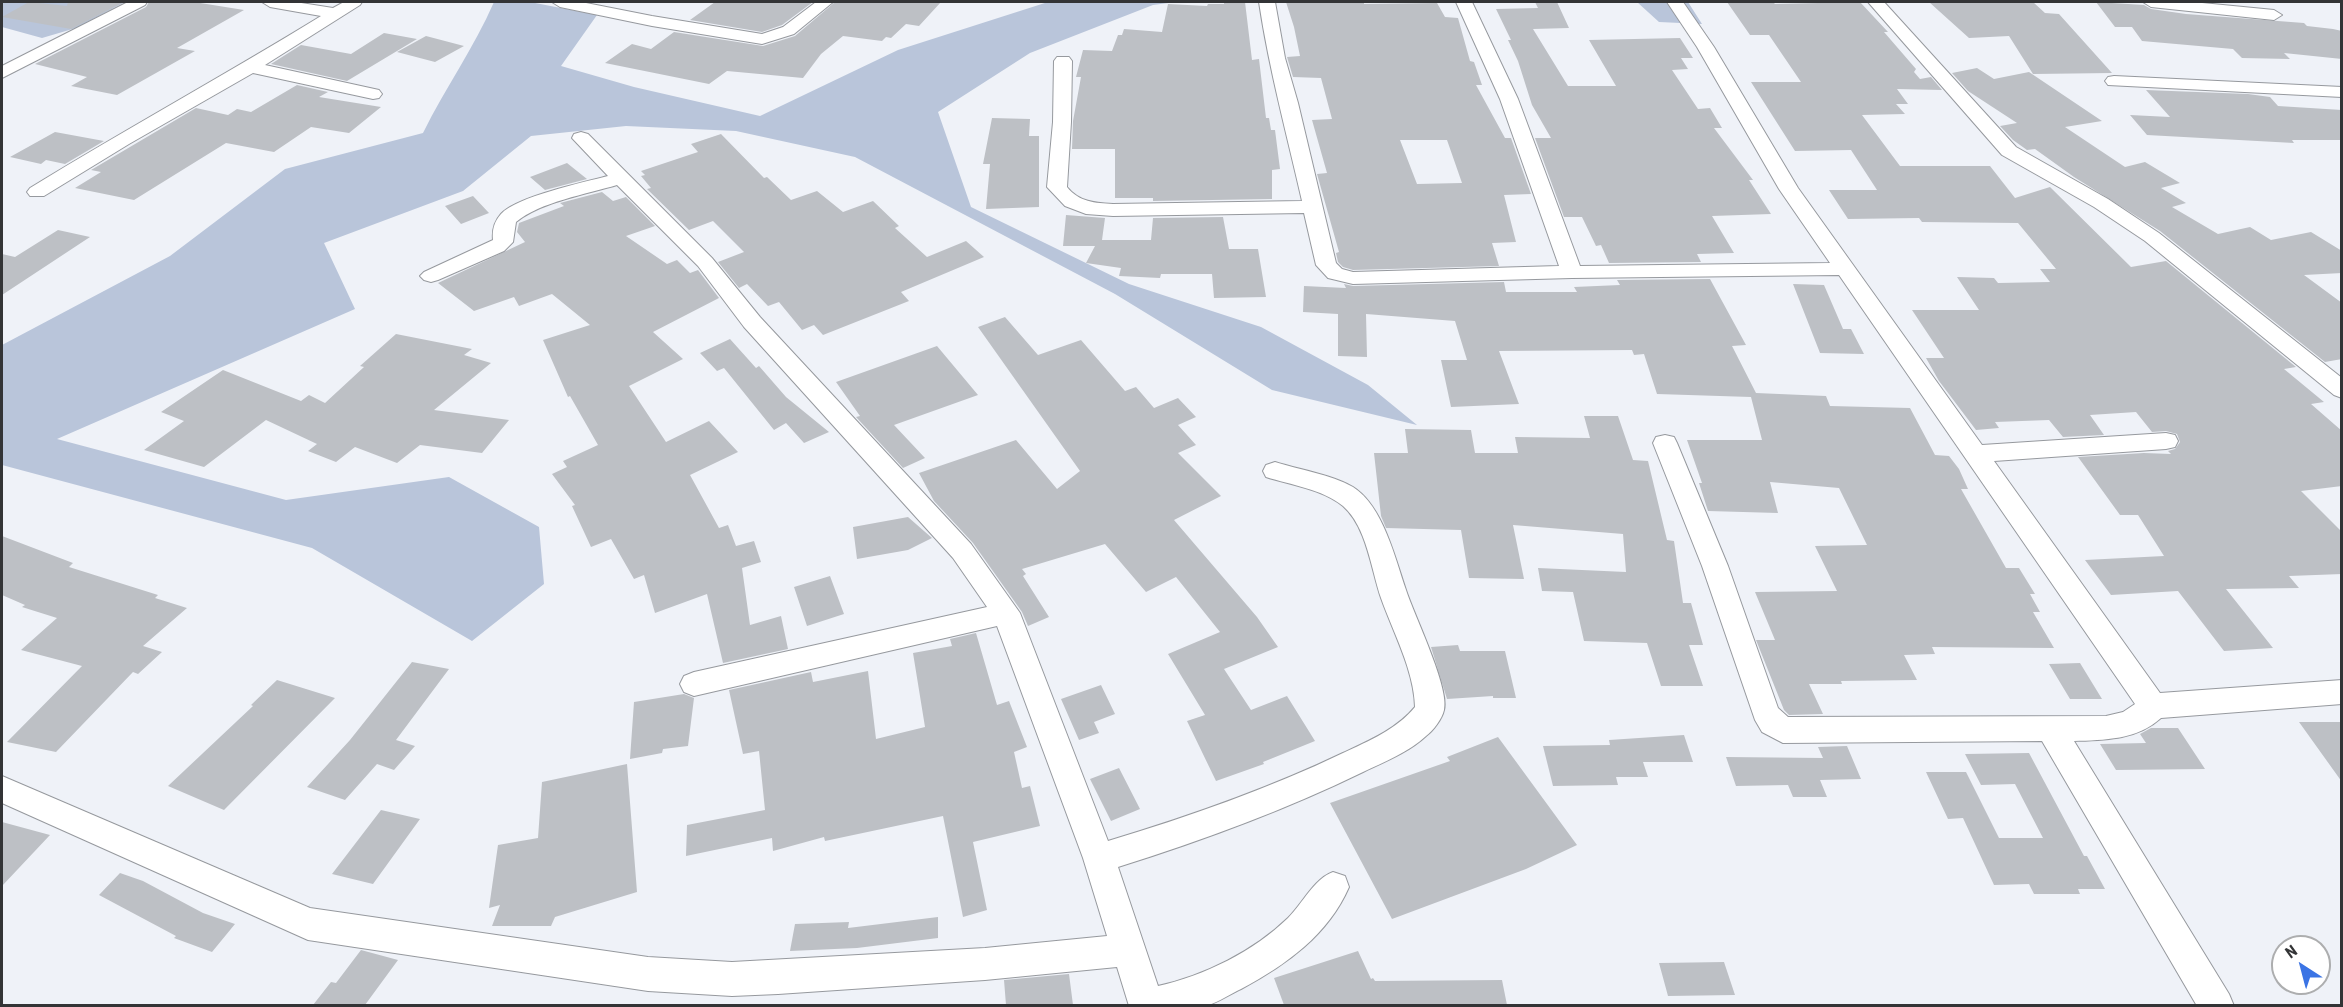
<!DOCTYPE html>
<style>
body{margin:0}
#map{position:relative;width:2343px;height:1007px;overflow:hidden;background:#eff2f8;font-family:"Roboto Condensed",sans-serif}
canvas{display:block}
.frame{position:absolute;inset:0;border:3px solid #333436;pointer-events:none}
.north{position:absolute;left:2271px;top:935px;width:60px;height:60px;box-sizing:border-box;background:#fff;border:2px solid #adaeaf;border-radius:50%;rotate:324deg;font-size:16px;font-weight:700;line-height:24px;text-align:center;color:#333436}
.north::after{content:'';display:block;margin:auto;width:21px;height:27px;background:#3b74e4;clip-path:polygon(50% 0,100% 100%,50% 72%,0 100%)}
</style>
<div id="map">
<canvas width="2343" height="1007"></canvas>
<div class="frame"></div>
<div class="north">N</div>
</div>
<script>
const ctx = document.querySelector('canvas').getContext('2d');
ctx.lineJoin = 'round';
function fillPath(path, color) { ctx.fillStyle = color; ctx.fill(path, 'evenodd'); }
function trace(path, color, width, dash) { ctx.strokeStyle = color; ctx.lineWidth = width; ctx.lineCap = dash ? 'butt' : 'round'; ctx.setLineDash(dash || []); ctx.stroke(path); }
fillPath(new Path2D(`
 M2 2H125L76 28 42 38 2 27Z
 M494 2H530L597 15 561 66 634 87 760 116 898 50 1048 2H1176L1153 5 1030 53 938 112 971 207 1129 284 1261 327 1368 385 1417 425 1272 390 1115 294 855 157 736 131 626 126 531 136 463 191 324 243 355 309 57 439 286 500 449 477 539 527 544 584 472 641 312 548 2 465V345L170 256 285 169 423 133C445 88 474 48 494 2Z
 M1637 2H1688L1702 24 1659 22Z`), '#b9c5da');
fillPath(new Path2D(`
 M29 2 67 6 68 2H124L71 29 2 17Z
 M149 2H194L244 10 177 48 195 51 117 95 71 86 87 77 35 64 146 7Z
 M715 2H813L782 25 762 32 690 20Z
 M835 2H941L919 26 906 24 891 38 886 37 882 41 843 36 821 54 803 78 727 71 709 84 605 63 632 44 651 49 674 32 763 46 795 36Z
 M1224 2H1245L1252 60 1259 59 1266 118H1269L1271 130H1275L1280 169 1272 170V199L1153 201V198H1115V149H1072L1073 121 1081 77H1076L1083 50 1112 51 1118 35H1122L1124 29 1162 32 1168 4 1207 6 1208 4H1224Z
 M1286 2H1364V4L1437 3 1445 17 1458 18 1470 61 1474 62 1482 85H1476L1505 138H1511L1531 194 1504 195 1516 242 1492 243 1499 266 1353 270 1343 267 1338 262 1336 253 1339 252 1317 174 1327 173 1312 120 1332 119 1321 78 1293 77 1287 57 1300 56 1294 27ZM1400 140H1447L1462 183 1417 184Z
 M1535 2H1557L1569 28 1533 29 1568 86H1616L1589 40 1680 38 1693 58H1681L1688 69 1672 70 1698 109 1710 108 1722 128H1714L1753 180H1749L1771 214 1712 216 1734 253 1697 254 1701 262 1609 263 1601 245 1596 246 1582 217H1564L1535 138H1551L1532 105 1518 61 1508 40H1511L1496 9 1538 8Z
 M1727 2H1773L1775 4 1860 2 1888 32H1884L1916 69 1914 72 1920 79 1931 77 1942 90 1897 89 1908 104H1896L1905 114 1862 115 1900 166H1990L2015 198 2050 187 2131 267 2166 261 2296 367 2284 369 2324 402 2311 404 2342 431V486L2301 491 2342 532V574L2289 576 2299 588 2226 589 2273 648 2224 651 2178 591 2111 595 2085 560 2164 556 2138 515H2120L2078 457 2144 453 2171 454 2168 451 2175 449 2180 442 2177 434 2166 431 2152 432 2136 412 2090 415 2104 435 2063 437 2049 420 1995 422 1999 428 1976 430 1939 381 1926 358H1944L1912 310H1979L1957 277 1994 278 1998 283 2050 282 2040 269H2056L2018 223 1922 222 1919 218 1848 219 1829 190H1877L1851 150 1795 151 1751 82H1801L1769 35H1750Z
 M1929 2H2033L2045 13 2059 14 2112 73 2033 74 2009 36 1969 38Z
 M2096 2 2144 5 2151 9 2186 14 2304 23 2307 26 2333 29 2342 31V59L2284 53 2290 59 2242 58 2233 49 2142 41 2132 27H2115Z
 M384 33 417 39 347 81 271 64 301 45 351 54Z
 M426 36 464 46 435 62 397 52Z
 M1977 68 1994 79 2029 72 2102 121 2065 127 2125 167 2145 162 2180 183 2161 188 2186 203 2172 207 2218 234 2250 227 2271 240 2311 232 2342 251V273L2304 275 2342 303V359L2325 362 2160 231 2074 177 2035 149 2027 150 2013 140 2000 126 2017 123 1968 91 1952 73Z
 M297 85 328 92 319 97 381 107 349 133 311 127 274 152 226 143 134 200 75 188 101 172 91 170 196 108 228 115 237 109 251 112Z
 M2146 90 2248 94 2270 97 2278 106 2342 110V140H2292L2294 143 2147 135 2130 115 2170 117Z
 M992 118 1030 119 1029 136H1039V207L986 209 990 164H983Z
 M55 132 104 141 65 164 46 160 41 164 10 157Z
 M721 134 764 178 767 177 791 200 817 191 843 212 873 201 899 226 895 228 927 257 966 241 984 257 901 292 909 301 823 335 814 325 802 330 779 302 768 306 747 284 739 288 718 262 744 252 713 221 689 230 647 189 651 188 641 176 645 175 641 171 698 152 691 144Z
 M567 163 587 179 545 190 530 177Z
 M602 192 613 201 626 197 655 226 626 236 667 264 677 260 690 273 698 270 719 298 653 332 683 359 629 386 666 442 709 421 738 452 690 475 719 528 728 525 736 546 754 541 761 562 742 568 750 625 781 616 788 649 723 663 707 594 655 613 644 575 634 579 611 539 591 547 572 506 575 505 552 474 567 467 563 461 598 445 570 396 568 397 543 340 590 325 552 294 519 306 514 297 474 311 438 283 525 242 517 232 519 223 564 206 560 203Z
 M473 196 489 213 461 224 445 206Z
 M1066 215 1105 218 1102 240H1151L1153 218 1223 217 1229 249H1258L1266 297 1214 298 1212 274H1161L1160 278 1119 276 1121 268 1086 263 1095 246H1063Z
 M58 230 90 237 2 295V254L15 257Z
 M1710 279 1746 345 1732 346 1756 393 1826 396 1830 406 1910 408 1935 455 1949 456 1959 469 1968 489H1961L2006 568H2019L2035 594H2030L2040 612H2033L2054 648 1932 647 1935 654 1904 655 1917 680 1841 681 1842 684H1809L1823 714 1789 715 1784 710 1756 640H1775L1755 592 1837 591 1815 546 1867 545 1839 488 1770 482 1778 513 1708 511 1699 483H1702L1687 440H1762L1751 397 1657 394 1644 354 1634 355 1632 350 1499 351 1519 404 1451 407 1441 360H1467L1455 321 1366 314 1367 357 1338 356V314L1303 312 1304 286 1346 288 1344 284 1353 286 1504 282 1506 292H1577L1574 287 1620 285 1617 280Z
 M1793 284 1824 285 1843 329H1851L1864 354 1820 353Z
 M1005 317 1038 355 1081 340 1125 391 1136 387 1154 408 1178 398 1196 417 1178 425 1196 445 1178 453 1221 496 1174 520 1257 617 1278 647 1224 669 1251 710 1287 696 1315 741 1263 762 1264 764 1216 781 1187 721 1205 715 1168 654 1220 632 1176 577 1146 592 1105 544 1022 569 1026 574 1023 576 1049 617 1028 626 1022 612 973 543 934 501 919 473 1016 440 1057 489 1080 471 978 327Z
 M396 334 472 349 464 355 491 363 434 410 509 420 482 453 420 445 397 463 355 447 336 462 308 451 317 444 266 420 204 467 144 450 184 421 161 412 223 370 301 401 309 395 325 403 364 367 360 366Z
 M730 339 756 368 759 366 786 397 829 432 804 443 786 423 774 430 724 368 717 371 700 353Z
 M937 346 978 395 894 425 925 458 903 468 856 417 860 416 836 382Z
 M1584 416H1618L1633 460 1648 461 1667 540 1674 541 1683 603H1691L1703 645H1689L1703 686H1661L1647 643 1584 641 1573 592 1542 591 1538 568 1626 572 1623 534 1513 525 1524 579 1469 578 1461 530 1386 528 1381 516 1374 453H1408L1405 429 1471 430 1475 453H1518L1515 437 1590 438Z
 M908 517 932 538 908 550 857 559 853 527Z
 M2 536 73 563 69 567 158 595 155 598 187 608 143 646 162 652 138 674 133 672 56 752 7 742 82 666 21 650 57 618 22 607 25 605 2 595Z
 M830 576 844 614 807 626 794 587Z
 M976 633 997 705 1009 701 1027 747 1014 752 1022 788 1030 786 1040 826 973 842 987 910 963 917 943 816 825 841 824 837 773 851 772 838 686 856 687 825 765 810 759 751 743 754 729 690 811 672 813 682 868 671 876 739 925 727 913 653 952 646 950 639Z
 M1458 645 1460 651H1505L1516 698H1493V696L1447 699 1431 647Z
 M412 662 449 669 396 740 415 746 394 770 377 764 345 800 307 787 350 740Z
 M2080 663 2102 699H2070L2049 664Z
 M277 680 335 698 224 810 168 786 253 706 251 705Z
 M1101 685 1115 714 1094 722 1099 733 1079 740 1061 699Z
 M684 694 694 698 688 746 663 749 662 753 630 759 634 702Z
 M2299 722H2342V782Z
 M2151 728H2178L2205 769 2116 770 2100 744 2146 743 2140 734Z
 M1684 735 1693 762H1643L1648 777H1616L1618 785 1553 786 1543 746 1610 745 1609 740Z
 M1498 737 1577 845 1526 869 1392 919 1330 803 1450 761 1447 757Z
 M1847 746 1861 779 1820 780 1827 797H1793L1788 785 1736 786 1726 757 1823 758 1818 747Z
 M2029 753 2084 856H2087L2105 889H2078L2080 894H2034L2029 884 1994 885 1963 818 1948 819 1926 772H1966L1999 838H2043L2015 784 1981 785 1965 754Z
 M627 764 637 892 555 917 551 926H492L500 905 489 908 498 845 538 838 542 782Z
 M1119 768 1140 809 1111 821 1090 779Z
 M381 810 420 819 373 884 332 874Z
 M2 822 50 835 2 886Z
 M120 873 143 881 203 913 235 924 212 952 174 938 176 936 99 895Z
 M938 917V938L857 948 790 951 795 924 849 922 848 928Z
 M361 950 398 960 365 1005H313L331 982 336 983Z
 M1358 951 1371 979 1373 978 1375 981 1502 980 1507 1005H1284L1274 978Z
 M1724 962 1735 995 1668 996 1659 963Z
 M1069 974 1073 1005H1006L1004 980Z`), '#bdc0c5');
const minor = new Path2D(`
 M128 2H147L145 5 2 78V66Z
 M262 2H295L333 8 344 2H362L360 5 265 65 379 90 382 94 379 98 373 99 253 73 129 144 44 196H30L27 192 30 188C126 129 225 75 321 16L270 7Z
 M552 2H581L652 16 762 34 783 27 816 2H833L794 34 762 44 652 26 560 7Z
 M1259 2H1275L1285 58 1298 103 1336 263 1342 269 1353 272 1559 266 1500 99 1456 2H1472L1518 99 1580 266 1830 263 1779 189 1697 47 1667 2H1683L1714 47 1798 188 1982 445 2166 433 2175 435 2178 441 2175 447 2166 449 1994 461 2160 693 2342 680V704L2161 718C2137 740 2104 740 2074 741L2229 994 2234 1006H2197L2042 741 1783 743 1762 732 1755 720 1702 566 1653 443 1656 437 1665 435 1674 437 1677 443 1728 566 1778 708 1788 717 2106 716 2123 712 2135 704 1839 275 1572 278 1353 284 1328 278 1316 265 1304 213 1113 216 1086 214 1065 206 1047 187 1053 122 1054 61 1057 57H1069L1072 61 1071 122 1067 187C1079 202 1095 203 1113 204L1302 201C1287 135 1269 69 1259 2Z
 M1868 2H1884L2016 147 2108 199 2159 233 2342 378V398L2334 395 2145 241 2094 207 2002 155Z
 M2143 2H2192L2274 10 2282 15 2274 20 2151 7Z
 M2114 76 2342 87V97L2108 85 2105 81 2108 77Z
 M581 132 588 134 712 258 760 317 971 544 1020 613 1108 841C1188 817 1268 789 1343 753 1369 741 1397 729 1415 707 1414 670 1393 632 1381 598 1371 569 1367 527 1343 506 1322 489 1291 485 1266 477L1263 471 1266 465 1275 462C1300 470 1330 474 1353 487 1383 506 1395 558 1406 590 1414 615 1450 688 1444 710 1442 719 1433 731 1426 736 1409 752 1384 762 1363 772 1285 810 1201 841 1118 867L1158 986C1204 976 1254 951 1288 918 1303 903 1314 879 1333 872L1345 876 1349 887C1328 935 1286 965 1241 989 1230 994 1219 1002 1208 1005 1191 1007 1149 1006 1129 1006L1117 967 985 980 778 994 732 996 648 991 308 940 2 803V776L310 908 648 957 732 962 985 948 1107 936 1083 858 997 626 694 696 684 692 680 684 684 676 694 672 987 607 953 558 744 327 698 266 617 185C587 194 540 202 516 222L513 242 504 251 438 280 431 282 424 280 420 276 424 272 493 240C492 230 494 222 501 214 516 197 584 182 608 176L572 138 574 134Z`);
trace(minor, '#96999e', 2);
fillPath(minor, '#fff');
</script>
